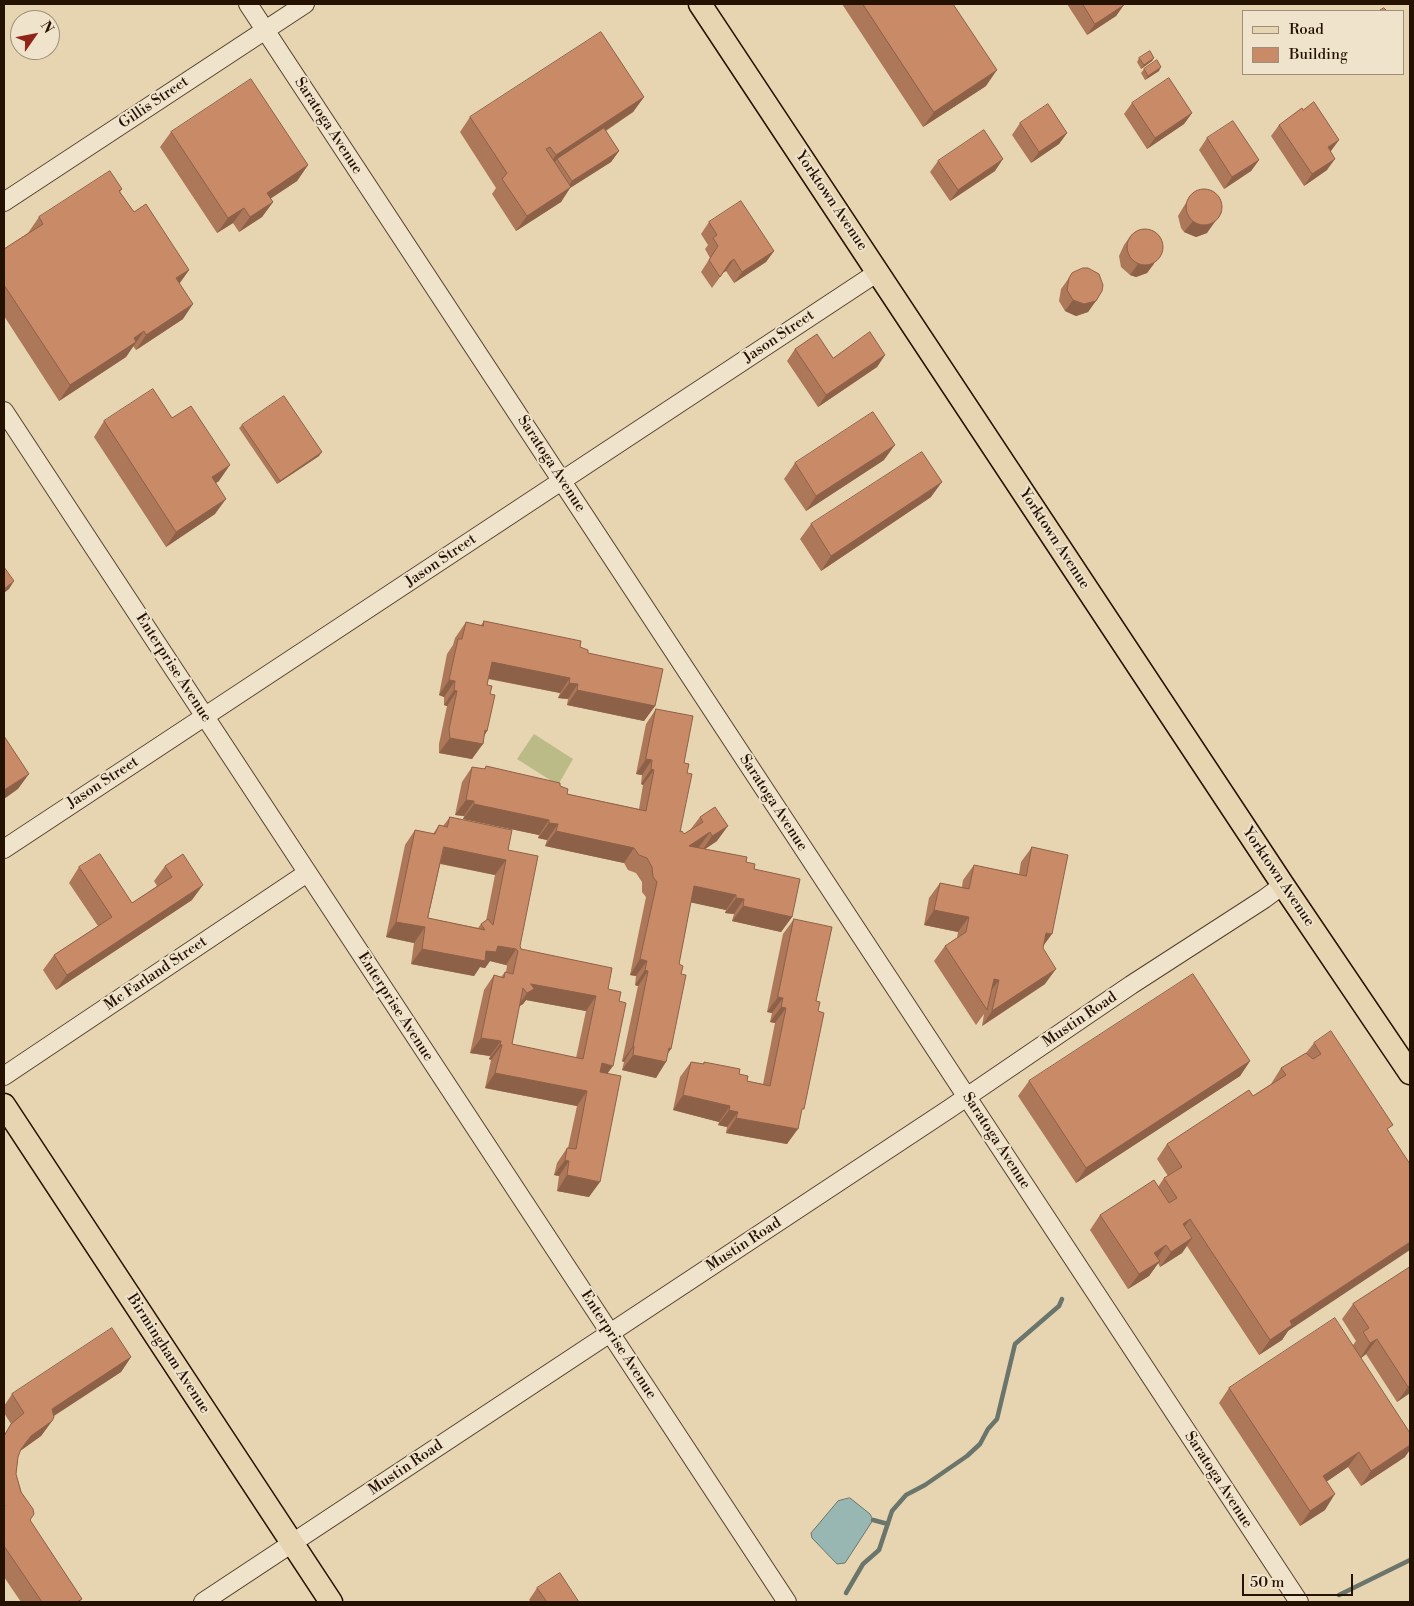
<!DOCTYPE html>
<style>
body{margin:0}
#map{position:relative;width:1414px;height:1606px;overflow:hidden;background:#e7d4b1;font-family:"Libre Bodoni",serif}
canvas{display:block}
.frame{position:absolute;inset:0;border:5px solid #251100;pointer-events:none}
.legend{position:absolute;left:1242px;top:10px;width:162px;height:65px;box-sizing:border-box;background:#efe3cc;border:1px solid #9e8f7a;margin:0;padding:6px 9px;list-style:none;font-size:15px;color:#251100}
.legend li{display:flex;align-items:center;gap:10px;height:25px}
.legend b{width:25px;border:1px solid #9e8f7a}
.north{position:absolute;left:10px;top:10px;width:50px;height:50px;box-sizing:border-box;background:#efe3cc;border:1px solid #9e8f7a;border-radius:50%;rotate:57deg;font-size:14px;font-weight:700;line-height:20px;text-align:center;color:#251100}
.north::after{content:'';display:block;margin:auto;width:18px;height:22px;background:#8f2418;clip-path:polygon(50% 0,100% 100%,50% 72%,0 100%)}
.scale{position:absolute;left:1242px;top:1574px;width:111px;height:22px;box-sizing:border-box;border:2px solid #251100;border-top:0;padding-left:6px;font-size:15px;line-height:18px;white-space:nowrap;color:#251100;-webkit-text-stroke:4px #efe3cc;paint-order:stroke}
</style>
<div id="map">
<canvas width="1414" height="1606"></canvas>
<div class="frame"></div>
<ul class="legend">
<li><b style="height:6px;background:#e7d4b1"></b>Road</li>
<li><b style="height:14px;background:#c98a67"></b>Building</li>
</ul>
<div class="north">N</div>
<div class="scale">50 m</div>
</div>
<script>
const ctx = document.querySelector('canvas').getContext('2d');
ctx.lineJoin = 'round';
function fillPath(path, color) { ctx.fillStyle = color; ctx.fill(path, 'evenodd'); }
function trace(path, color, width, dash) { ctx.strokeStyle = color; ctx.lineWidth = width; ctx.lineCap = dash ? 'butt' : 'round'; ctx.setLineDash(dash || []); ctx.stroke(path); }
function drawText(font, color, halo, rows, align = 'center') {
  ctx.font = font + ' "Libre Bodoni",serif'; ctx.lineWidth = 4; ctx.setLineDash([]); ctx.textBaseline = 'middle'; ctx.strokeStyle = halo; ctx.fillStyle = color; for (const [text, x, y, turn = 0] of rows) {
    ctx.save(); ctx.translate(x, y); ctx.rotate((+turn || 0) * Math.PI / 180); ctx.textAlign = isNaN(turn) ? turn : align; if (halo) ctx.strokeText(text, 0, 0); ctx.fillText(text, 0, 0); ctx.restore();
  }
}
fillPath(new Path2D(`
 M534 734 573 759 558 785 517 759Z`), '#bb8');
const water = new Path2D(`
 M850 1498 870 1514 873 1520 845 1563 837 1564 812 1538 811 1533 838 1501Z`);
fillPath(water, '#98b7b3');
trace(water, '#6a756b', 1);
trace(new Path2D(`
 M873 1520 888 1524
 M846 1593 863 1564 879 1550 892 1511 906 1495 925 1485 967 1456 980 1444 988 1429 997 1419 1015 1344 1059 1306 1062 1299
 M1339 1595 1410 1560`), '#6a756b', 4.5);
const minor = new Path2D(`
 M248 4 1299 1602
 M4 202 305 4
 M4 411 787 1602
 M4 849 878 272
 M4 1076 307 873
 M203 1602 949 1109 1131 985 1264 899 1283 885`);
const major = new Path2D(`
 M700 4 1283 885 1410 1073
 M4 1105 331 1602`);
trace(minor, '#56422c', 20);
trace(major, '#251100', 25);
trace(minor, '#efe3cc', 18);
trace(major, '#e7d4b1', 22);
fillPath(new Path2D(`
 M842 4H952L986 86 923 127Z
 M1067 4H1124L1116 16 1087 35Z
 M1139 58H1154L1152 61 1141 69 1137 62Z
 M1144 69 1159 71 1145 80 1141 73Z
 M644 97 633 112 606 131 619 151 611 162 570 188 561 202 516 231 492 194 496 188 460 132 470 117Z
 M1132 103 1192 113 1184 124 1147 149 1124 114Z
 M1020 123 1067 133 1059 144 1031 163 1012 135Z
 M1279 125 1331 152 1327 170 1304 186 1271 136Z
 M171 132 308 165 297 181 270 199 273 202 262 217 239 232 233 223 217 233 160 147Z
 M1207 138 1259 160 1251 171 1224 189 1199 150Z
 M938 161 995 171 950 201 930 172Z
 M122 189 120 192 134 212 189 270 180 283 183 319 136 350 133 346 126 357 59 401 4 316V249L28 233 39 217Z
 M1192 194 1207 233 1196 237 1184 232 1181 228 1178 216 1184 206Z
 M709 222 774 251 766 262 734 283 726 271 723 273 712 288 701 272 710 258 705 249 708 245 701 234Z
 M1132 234 1154 264 1147 273 1136 277 1130 275 1121 267 1119 256 1124 245Z
 M1069 278 1102 291 1088 312 1076 316 1065 311 1059 301 1061 289Z
 M795 349 833 358 885 355 877 367 818 407 787 361Z
 M172 418 219 481 215 483V514L166 547 94 437 104 421Z
 M242 425 319 456 277 484 239 428Z
 M884 460 806 511 784 479 795 463Z
 M931 497 821 571 800 539 811 524Z
 M484 621 580 647 655 706 644 721 567 705 568 699 558 698 560 693 488 679 487 685 490 694 487 731 472 759 439 753V744L447 706 444 705V697L439 695 447 654 453 645 455 638 466 622 481 625Z
 M656 709 684 763 687 773 680 832 684 834 690 830 700 817 717 841 705 849 746 862 754 869 792 917 781 932 732 921 734 914 725 913 726 910 691 902 679 964 681 974 671 1049 668 1053 656 1078 622 1070 624 1062 622 1061 638 986 635 985 636 976 630 975 646 897 642 892V882L636 873 628 870 624 863 545 846 547 840 538 838 539 835 463 819 464 816 455 815 462 782 472 767 484 769 486 766 560 786 567 794 639 809 643 785 641 784 642 775 636 774 646 724Z
 M450 817 508 850 520 946 521 949 608 989V1074L589 1197 557 1191 559 1176 554 1175 557 1163 567 1148H568L577 1106 485 1088 491 1060 489 1059 490 1056 470 1053 484 990 494 975 501 977 505 972H506L507 966 506 965 490 961 485 968 480 967 474 976 411 964 414 943 386 937 405 845 415 830 433 834 439 825 443 826ZM440 864 495 875 486 921 481 924 478 928 428 918ZM526 1000 586 1011 576 1058 512 1044 519 1006 523 1004Z
 M1032 847 1043 945V948L1045 984 982 1026 984 1014 976 1025 934 961 945 946 957 938 958 932 924 925 929 898 940 883 962 887 963 880 974 865 1019 874 1021 862Z
 M165 866 192 900 56 990 43 970 54 955 98 926 69 883 79 867 132 903 157 886 154 881Z
 M794 919 816 1001 801 1113 787 1144 726 1133 727 1127 718 1125 719 1122 673 1110 680 1077 691 1062 703 1064 704 1062 739 1074 747 1081 763 1084 775 1023 770 1022 772 1013 767 1012 783 934Z
 M1314 1043 1389 1131 1288 1331 1282 1340 1259 1355 1187 1246 1182 1253 1160 1267 1158 1263 1149 1276 1128 1289 1090 1230 1100 1215 1158 1187 1164 1178 1168 1176 1157 1159 1167 1144 1253 1096 1271 1084 1281 1068 1306 1053Z
 M1250 1061 1240 1076 1076 1183 1018 1096 1029 1081Z
 M1410 1267V1393L1397 1402 1366 1354 1361 1358 1405 1457 1361 1486 1348 1467 1327 1481 1325 1510 1300 1526 1219 1403 1229 1388 1353 1345 1356 1341 1342 1319 1353 1304Z
 M131 1357 121 1372 54 1416 52 1421 41 1436 20 1451 18 1457 16 1474 30 1520 82 1599 79 1602H21L4 1577V1435L11 1424 4 1413V1406L12 1394Z
 M537 1588 579 1602H531L529 1600Z`), '#ad7759');
fillPath(new Path2D(`
 M1124 5 1116 16 1087 35 1095 24Z
 M1154 58 1152 61 1141 69 1144 65Z
 M1161 67 1159 71 1145 80 1148 76Z
 M997 70 986 86 923 127 934 112Z
 M644 97 633 112 559 161 557 159 553 165 545 170 556 155Z
 M1192 113 1184 124 1147 149 1155 138Z
 M1067 133 1059 144 1031 163 1039 152Z
 M1339 140 1331 151 1320 159 1328 147Z
 M619 151 611 162 570 188 561 202 516 231 527 216 565 191 572 181Z
 M1003 159 995 171 950 201 958 190Z
 M1335 159 1327 170 1304 186 1312 174Z
 M1259 160 1251 171 1224 189 1232 177Z
 M308 165 297 181 256 208 267 193Z
 M273 202 262 217 239 232 250 217Z
 M244 208 233 223 217 233 228 218Z
 M1222 212 1207 233 1196 237 1184 232 1193 221Z
 M774 251 766 262 734 283 742 272Z
 M1162 252 1147 273 1136 277 1130 275 1138 264Z
 M734 259 726 271 722 273 730 262Z
 M189 270 178 285 176 278Z
 M1073 300 1096 301 1088 312 1076 316 1065 311Z
 M193 304 183 319 136 350 146 335Z
 M144 331 126 357 59 401 70 385Z
 M885 355 877 367 818 407 826 395Z
 M895 445 884 460 806 511 816 496Z
 M322 452 319 456 277 484 280 481Z
 M230 465 219 481 201 493 212 477Z
 M942 482 931 497 821 571 831 556Z
 M226 499 215 514 166 547 176 532Z
 M14 581 9 589 4 593V589Z
 M492 662 570 678 560 693 481 677Z
 M449 680 455 681 444 697 439 695Z
 M569 683 578 684 568 699 558 698Z
 M454 690 457 691 447 706 444 705Z
 M577 690 655 706 644 721 567 705Z
 M485 730 487 731 479 743 483 744 472 759 439 753 450 738Z
 M646 759 652 760 642 775 636 774Z
 M651 769 654 770 643 785 641 784Z
 M29 774 18 789 4 799V790Z
 M466 800 474 801 464 816 455 815Z
 M474 804 549 820 539 835 463 819Z
 M549 823 558 824 547 840 538 838Z
 M728 826 717 841 702 851 712 836Z
 M556 831 634 848 624 863 545 846Z
 M710 832 699 847 679 861 689 846Z
 M444 847 506 860 495 875 433 862Z
 M203 885 192 900 56 990 67 975Z
 M694 886 736 895 726 910 684 901Z
 M736 898 744 899 734 914 725 913Z
 M743 906 792 917 781 932 732 921Z
 M934 910 969 917 958 932 924 925Z
 M396 922 425 927 414 943 386 937Z
 M1046 933 1052 934 1041 949Z
 M498 946 516 949 506 965 490 961 485 968 480 967 474 976 411 964 422 949 486 951Z
 M640 959 647 961 636 976 630 975Z
 M1056 969 1045 984 982 1026 992 1011Z
 M645 970 648 971 638 986 635 985Z
 M994 979 999 980 988 995Z
 M531 984 596 996 586 1011 526 1000 523 1004 517 1008 527 993Z
 M778 997 783 998 772 1013 767 1012Z
 M781 1007 786 1008 775 1023 770 1022Z
 M481 1038 501 1041 490 1056 470 1053Z
 M500 1044 502 1045 491 1060 489 1059Z
 M633 1046H634L624 1062 622 1061Z
 M669 1048 671 1049 662 1061 666 1062 656 1078 622 1070 633 1055Z
 M1250 1061 1240 1076 1076 1183 1086 1168Z
 M602 1063 613 1066 602 1081 592 1078Z
 M495 1073 587 1091 577 1106 485 1088Z
 M683 1095 730 1106 719 1122 673 1110Z
 M729 1110 738 1112 727 1127 718 1125Z
 M736 1118 798 1129 787 1144 726 1133Z
 M565 1160 569 1161 559 1176 554 1175Z
 M567 1175 600 1182 589 1197 557 1191Z
 M1190 1219 1179 1234 1183 1224Z
 M1192 1238 1182 1253 1160 1267 1171 1252Z
 M1410 1242V1250L1288 1331 1282 1340 1259 1355 1270 1340 1290 1321Z
 M1166 1245 1156 1260 1154 1253Z
 M1160 1261 1149 1276 1128 1289 1139 1274Z
 M1377 1339 1366 1354 1360 1359 1370 1343Z
 M131 1357 121 1372 41 1424 52 1409Z
 M1410 1385V1393L1397 1402 1408 1387Z
 M52 1421 41 1436 20 1451 31 1436Z
 M1410 1445V1450L1405 1457 1361 1486 1371 1471Z
 M1359 1452 1348 1467 1313 1491 1323 1476Z
 M1335 1494 1325 1510 1300 1526 1310 1511Z`), '#8d6148');
const building = new Path2D(`
 M863 4H953L997 70 934 112Z
 M1083 4H1124V5L1095 24Z
 M1384 8 1387 11H1379Z
 M601 32 644 97 556 155 550 147 546 149 571 187 527 216 502 179 507 173 470 117Z
 M1150 51 1154 58 1144 65 1139 58Z
 M1157 60 1161 67 1148 76 1144 69Z
 M1169 78 1192 113 1155 138 1132 103Z
 M251 79 308 165 267 193 273 202 250 217 244 208 228 218 171 132Z
 M1314 102 1339 140 1328 147 1335 159 1312 174 1279 125 1302 108 1303 110Z
 M1048 104 1067 133 1039 152 1020 123Z
 M1233 121 1259 160 1232 177 1207 138Z
 M604 128 619 151 572 181 557 159Z
 M984 130 1003 159 958 190 938 161Z
 M110 171 122 189 119 191 134 212 146 204 189 270 176 278 193 304 146 335 144 331 134 338 136 342 70 385 4 285V249L43 224 39 217Z
 M1186 207a18 18 0 1 1 36 0a18 18 0 1 1-36 0Z
 M741 201 774 251 742 272 734 259 730 262 720 277 709 260 718 246 713 238 717 235 709 222Z
 M1127 247a18 18 0 1 1 36 0a18 18 0 1 1-36 0Z
 M1083 268H1088L1099 274 1103 285 1102 291 1096 301 1084 304 1073 300 1067 290 1069 278 1072 273Z
 M870 332 885 355 826 395 795 349 817 334 833 358Z
 M153 389 172 418 191 406 230 465 212 477 226 499 176 532 104 421Z
 M284 396 322 452 280 481 242 425Z
 M873 412 895 445 816 496 795 463Z
 M922 452 942 482 831 556 811 524Z
 M4 567 14 581 4 589Z
 M484 621 581 641 580 647 588 650V653L663 669 655 706 577 690 578 684 569 683 570 678 492 662 487 685 492 686 490 694 495 695 487 731 485 730 483 744 450 738 449 729 457 691 454 690 455 681 449 680 458 639H462L466 622 483 626Z
 M656 709 693 716 684 763 689 764 687 773 692 774 680 832 682 831 684 834 703 822 700 817 715 807 728 826 712 836 710 832 689 846 747 857 746 862 755 864 754 869 800 879 792 917 743 906 744 899 736 898V895L694 886 679 964 683 966 681 974 686 975 671 1049 669 1048 666 1062 633 1055 634 1046H633L648 971 645 970 647 961 640 959 657 882 653 877 652 867 647 858 639 855 634 848 556 831 558 824 549 823V820L474 804V801L466 800 472 767 485 769 486 766 560 783V786L568 789 567 794 646 811 654 770 651 769 652 760 646 759Z
 M4 736 29 774 4 790Z
 M450 817 512 830 508 850 538 856 520 946 521 949 612 968 608 989 621 992 619 1001 626 1003 613 1066 602 1063 600 1072 621 1076 600 1182 567 1175 569 1161 565 1160 567 1148 576 1149 587 1091 495 1073 502 1045 500 1044 501 1041 481 1038 494 975 504 978 505 972 513 974 518 951 516 949 498 946 496 952 486 951 485 961 422 949 425 927 396 922 415 830 435 834 439 825 447 827ZM444 847 506 860 493 925 488 919 481 924 485 930 428 918ZM531 984 596 996 583 1059 512 1044 523 988 527 993 534 989Z
 M1032 847 1068 855 1052 934 1046 933 1043 948 1056 969 992 1011 999 980 994 979 987 1010 945 946 966 932 969 917 934 910 940 883 969 889 974 865 1026 876Z
 M100 854 132 903 172 877 165 866 183 854 203 885 67 975 54 955 112 917 79 867Z
 M794 919 832 927 816 1001 820 1002 818 1011 824 1013 804 1109H802L798 1129 736 1118 738 1112 729 1110 730 1106 683 1095 691 1062 704 1064V1062L740 1069 739 1074 748 1076 747 1081 770 1086 786 1008 781 1007 783 998 778 997Z
 M1193 974 1250 1061 1086 1168 1029 1081Z
 M1331 1031 1393 1125 1387 1129 1410 1164V1242L1290 1321 1292 1325 1270 1340 1190 1219 1183 1224 1192 1238 1171 1252 1166 1245 1154 1253 1160 1261 1139 1274 1100 1215 1154 1180 1169 1203 1177 1198 1164 1178 1182 1167 1167 1144 1249 1090 1253 1096 1286 1075 1281 1068 1306 1053 1313 1059 1321 1054 1314 1043Z
 M1410 1267V1385L1408 1387 1377 1339 1370 1343 1363 1332 1369 1328 1353 1304Z
 M1335 1318 1410 1433V1445L1371 1471 1359 1452 1323 1476 1335 1494 1310 1511 1229 1388Z
 M112 1328 131 1357 52 1409 54 1417 52 1421 31 1436 21 1449 18 1457 16 1474 21 1492 33 1509 34 1514 30 1520 82 1599 77 1602H42L4 1546V1507L5 1506 4 1503V1436L11 1424 24 1413 12 1394Z
 M560 1573 579 1602H547L537 1588Z`);
fillPath(building, '#c98a67');
trace(building, '#8d6148', 1);
drawText('15px', '#251100', '#efe3cc', [
 ["Gillis Street",154,103,-34],
 ["Saratoga Avenue",328,126,57],
 ["Yorktown Avenue",831,201,56],
 ["Jason Street",779,337,-34],
 ["Saratoga Avenue",551,464,57],
 ["Yorktown Avenue",1054,539,57],
 ["Jason Street",441,561,-34],
 ["Enterprise Avenue",173,668,57],
 ["Jason Street",103,783,-33],
 ["Saratoga Avenue",773,803,57],
 ["Yorktown Avenue",1278,877,56],
 ["Mc Farland Street",156,974,-34],
 ["Enterprise Avenue",395,1007,57],
 ["Mustin Road",1080,1020,-34],
 ["Saratoga Avenue",996,1141,57],
 ["Mustin Road",744,1245,-33],
 ["Enterprise Avenue",618,1345,57],
 ["Birmingham Avenue",168,1354,57],
 ["Mustin Road",406,1468,-34],
 ["Saratoga Avenue",1218,1480,57]
]);
</script>
